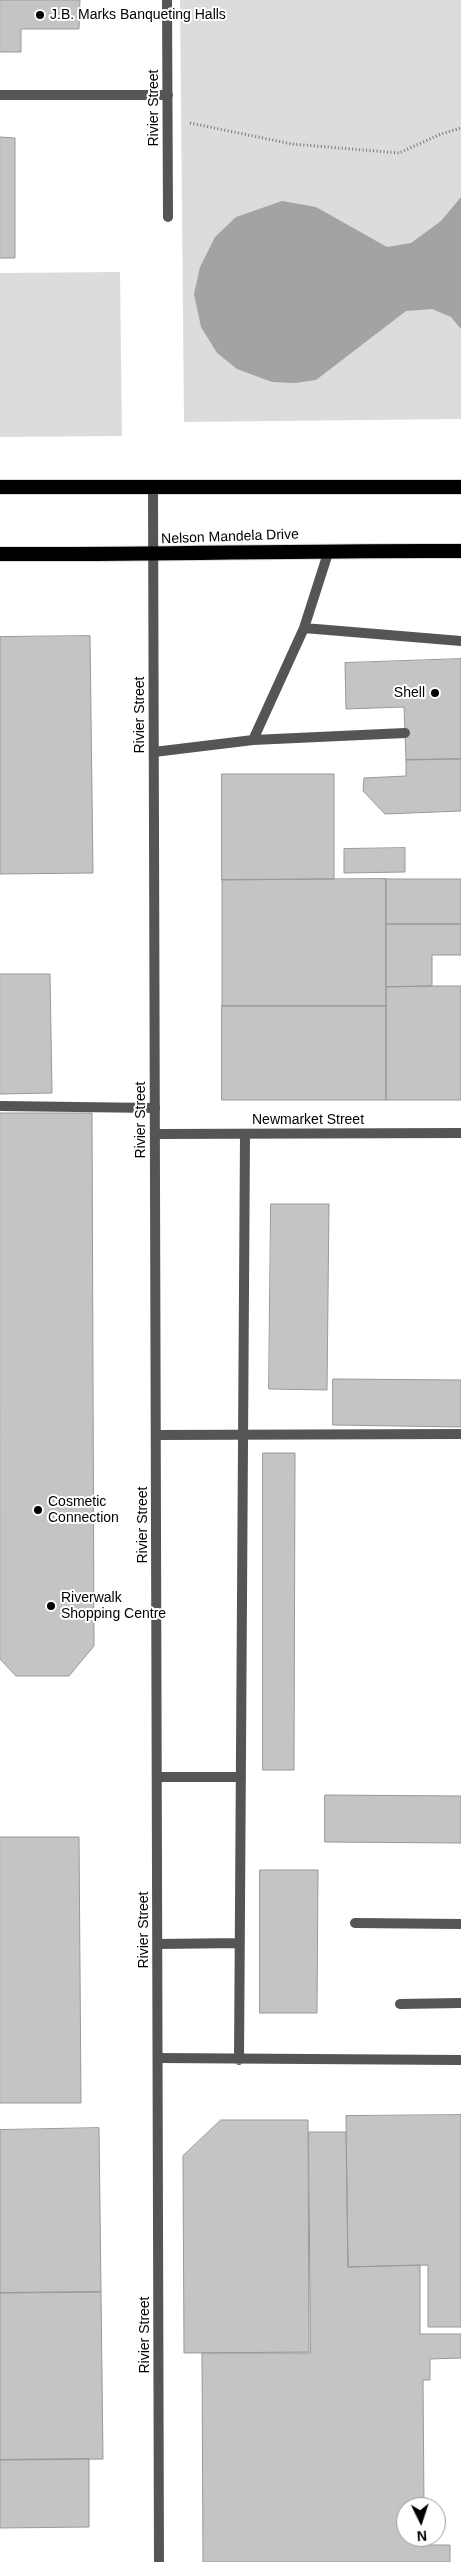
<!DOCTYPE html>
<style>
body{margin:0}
#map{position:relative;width:461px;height:2562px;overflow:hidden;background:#fff;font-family:Arial,sans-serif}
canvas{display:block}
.north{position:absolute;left:396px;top:2497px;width:50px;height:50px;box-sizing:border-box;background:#fff;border:1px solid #999;border-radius:50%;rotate:176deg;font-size:14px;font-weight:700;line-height:20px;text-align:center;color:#000}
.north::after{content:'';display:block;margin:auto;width:18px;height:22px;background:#000;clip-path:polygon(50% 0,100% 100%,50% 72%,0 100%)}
</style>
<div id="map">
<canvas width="461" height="2562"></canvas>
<div class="north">N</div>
</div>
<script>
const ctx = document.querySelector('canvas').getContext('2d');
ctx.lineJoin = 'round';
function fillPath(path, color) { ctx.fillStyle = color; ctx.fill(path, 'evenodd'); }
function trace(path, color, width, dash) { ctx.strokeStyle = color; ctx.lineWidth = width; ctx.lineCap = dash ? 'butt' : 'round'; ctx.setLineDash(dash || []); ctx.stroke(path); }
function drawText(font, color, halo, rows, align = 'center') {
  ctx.font = font + ' Arial,sans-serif'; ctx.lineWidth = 4; ctx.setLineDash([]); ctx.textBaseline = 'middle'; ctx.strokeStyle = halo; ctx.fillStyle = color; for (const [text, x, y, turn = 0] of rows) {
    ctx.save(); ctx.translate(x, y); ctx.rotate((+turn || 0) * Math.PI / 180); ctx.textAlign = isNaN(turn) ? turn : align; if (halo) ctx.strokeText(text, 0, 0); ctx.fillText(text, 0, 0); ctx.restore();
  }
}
fillPath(new Path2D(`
 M180 0H461V419L184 422Z
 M120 272 122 436 0 437V273Z`), '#dcdcdc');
fillPath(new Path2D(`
 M461 197V329L451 317 432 309 406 311 316 380 295 383 272 382 237 369 217 353 201 327 194 294 200 267 215 237 236 217 282 201 316 207 387 247 411 243 441 221Z`), '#a3a3a3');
const building = new Path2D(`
 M0 0H80L79 29H21V52H0Z
 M0 137 15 138V258H0Z
 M90 636 93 873 0 874V637Z
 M461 659V759L406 760 404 707 346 709 345 663Z
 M461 759V811L385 814 363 791 364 778 406 776V760Z
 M222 774H334V879L222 880Z
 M405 848V872L344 873V849Z
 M386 879H461V924H386Z
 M386 879V1006H222V880Z
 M386 924H461V955H432V986L386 987Z
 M0 974H50L52 1093 0 1094Z
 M432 986H461V1100H386V987Z
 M222 1006H386V1100H222Z
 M0 1113H92L94 1646 69 1676H16L0 1659Z
 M271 1204H329L327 1390 269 1389Z
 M333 1379 461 1380V1427L333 1425Z
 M263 1453H295L294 1770H263Z
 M325 1795 461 1796V1843L325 1842Z
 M0 1837H79L81 2103H0Z
 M260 1870H318L317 2013H260Z
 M461 2115V2327H428V2265L348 2267 346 2116Z
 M221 2120H308L309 2352 184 2353 183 2156Z
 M99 2128 101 2292 0 2293V2130Z
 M309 2132H346L348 2267 420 2265V2334H461V2358L430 2359V2380H423L424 2507H406V2537H424V2545H450V2562H203L202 2353H310Z
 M101 2292 103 2459 0 2460V2293Z
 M89 2459V2527L0 2528V2460Z`);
fillPath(building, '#c4c4c4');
trace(building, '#999', 1);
const trunk = new Path2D(`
 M0 487H461
 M0 554C154 555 307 550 461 551`);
trace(trunk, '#dbdbdb', 16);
trace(new Path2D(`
 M190 123 292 144 399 153 441 134 461 128`), '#777', 3, [1, 2.5]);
trace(new Path2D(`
 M167 0 168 217
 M0 95H168
 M304 628 461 641
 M253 740 304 628 329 550
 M154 752 253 740 405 733
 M0 1106 155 1108
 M155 1134 461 1133
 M156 1435 461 1434
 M157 1777H241
 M355 1923 461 1924
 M158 1944 240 1943
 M400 2004 461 2003
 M158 2058 461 2060
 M239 2060 245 1135`), '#555', 10);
trace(new Path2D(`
 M153 488 159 2562`), '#555', 10);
trace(trunk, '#000', 14);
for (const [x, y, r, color] of [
 [40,15,5,"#000"],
 [435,693,5,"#000"],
 [38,1510,5,"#000"],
 [51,1606,5,"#000"]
]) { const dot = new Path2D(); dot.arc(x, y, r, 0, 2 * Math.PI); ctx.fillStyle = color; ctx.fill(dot); trace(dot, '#fff', 2); }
drawText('14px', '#000', '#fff', [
 ["J.B. Marks Banqueting Halls",50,15],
 ["Shell",425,693,"right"],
 ["Cosmetic",48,1502],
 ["Connection",48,1518],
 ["Riverwalk",61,1598],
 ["Shopping Centre",61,1614]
], 'left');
drawText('14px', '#000', '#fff', [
 ["Rivier Street",154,108,-90],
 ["Nelson Mandela Drive",230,537,-2],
 ["Rivier Street",140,715,-90],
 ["Rivier Street",141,1120,-90],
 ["Newmarket Street",308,1120],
 ["Rivier Street",143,1525,-90],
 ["Rivier Street",144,1930,-90],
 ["Rivier Street",145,2335,-90]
]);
</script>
